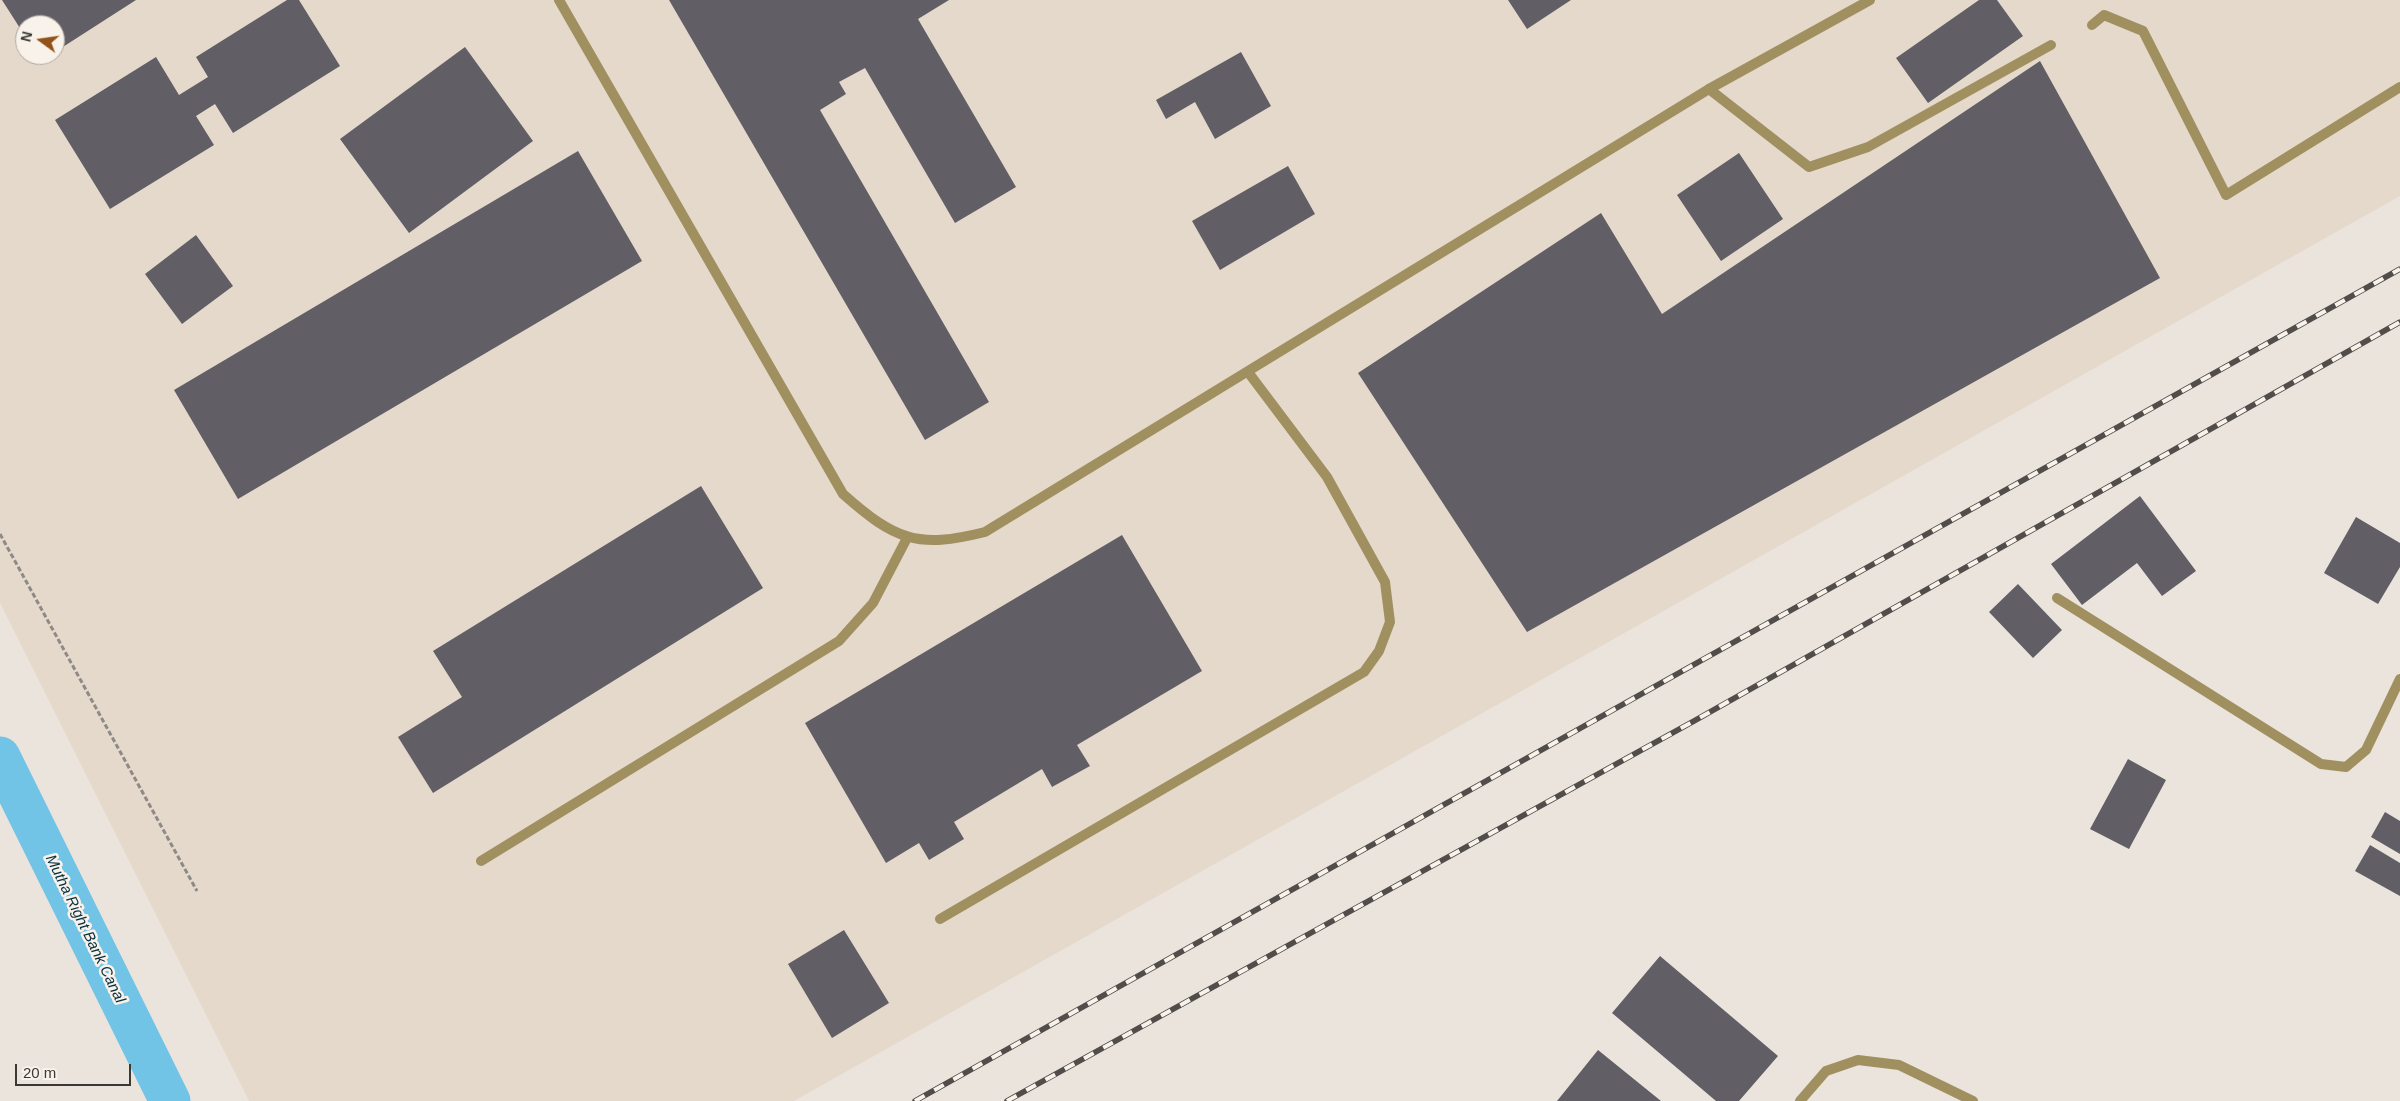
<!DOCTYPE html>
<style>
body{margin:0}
#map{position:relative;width:2400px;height:1101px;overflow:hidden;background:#ebe4dd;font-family:Arial,sans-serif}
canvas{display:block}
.north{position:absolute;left:15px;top:15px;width:50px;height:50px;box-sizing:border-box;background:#f8f2ea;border:1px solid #aca8a2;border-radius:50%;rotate:284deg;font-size:14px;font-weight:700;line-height:20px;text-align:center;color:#3b3936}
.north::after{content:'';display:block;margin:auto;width:18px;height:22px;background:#92521a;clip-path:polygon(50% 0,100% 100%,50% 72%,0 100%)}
.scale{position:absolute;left:15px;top:1064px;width:116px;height:22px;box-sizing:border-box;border:2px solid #3b3936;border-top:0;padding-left:6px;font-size:15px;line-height:18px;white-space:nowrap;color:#3b3936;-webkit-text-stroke:4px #f8f2ea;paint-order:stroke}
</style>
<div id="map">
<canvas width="2400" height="1101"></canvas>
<div class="north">N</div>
<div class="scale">20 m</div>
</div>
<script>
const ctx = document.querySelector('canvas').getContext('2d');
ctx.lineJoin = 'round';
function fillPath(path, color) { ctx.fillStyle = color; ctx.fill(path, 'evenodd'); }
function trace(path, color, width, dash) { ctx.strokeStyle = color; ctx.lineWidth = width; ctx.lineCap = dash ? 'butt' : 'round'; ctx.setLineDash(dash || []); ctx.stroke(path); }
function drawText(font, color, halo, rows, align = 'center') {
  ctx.font = font + ' Arial,sans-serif'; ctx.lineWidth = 5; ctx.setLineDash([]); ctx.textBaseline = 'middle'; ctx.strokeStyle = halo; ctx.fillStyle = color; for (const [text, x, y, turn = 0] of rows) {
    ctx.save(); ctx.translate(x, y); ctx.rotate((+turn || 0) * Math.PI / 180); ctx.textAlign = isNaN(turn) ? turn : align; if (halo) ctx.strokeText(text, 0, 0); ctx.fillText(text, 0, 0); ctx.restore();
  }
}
fillPath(new Path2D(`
 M0 0H2400V196L794 1101H249L0 603ZM25 25H55V55H25Z`), '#e5d9cc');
trace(new Path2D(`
 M0 757 170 1101`), '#72c4e7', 41);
fillPath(new Path2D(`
 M2 0H136L55 52V25H25V36Z
 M287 0H299L340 66 233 133 215 104 196 116 214 145 110 209 55 120 156 57 179 95 208 77 196 57Z
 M669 0H949L918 19 1016 187 955 223 865 68 839 82 846 94 820 110 989 402 925 440Z
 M1508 0H1571L1527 29Z
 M1979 0H1997L2023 36 1928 103 1896 58Z
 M465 47 533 141 409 233 340 139Z
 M1241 52 1271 106 1215 139 1195 102 1166 119 1156 100Z
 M2040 61 2160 278 1527 632 1358 373 1601 213 1662 314Z
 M578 151 642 261 238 499 174 390Z
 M1739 153 1783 219 1721 261 1677 195Z
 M1288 166 1315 214 1220 270 1192 221Z
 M196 235 233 286 182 324 145 274Z
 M701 486 763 588 433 793 398 737 462 697 433 651Z
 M2140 496 2196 571 2162 596 2137 563 2082 605 2051 564Z
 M2356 517 2400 543V567L2378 604 2324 573Z
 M1122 535 1202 671 1077 745 1090 766 1052 787 1042 769 954 822 964 839 929 860 919 843 886 863 805 723Z
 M2018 584 2062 630 2033 658 1989 612Z
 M2128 759 2166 780 2129 849 2090 829Z
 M2385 812 2400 821V854L2371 837Z
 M2370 845 2400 863V896L2355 871Z
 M844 930 889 1003 832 1038 788 964Z
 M1660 956 1778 1056 1739 1101H1716L1612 1013Z
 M1598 1050 1661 1101H1557Z`), '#615e65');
trace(new Path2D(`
 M0 534 197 891`), '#8e8a85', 3, [5, 2.5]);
trace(new Path2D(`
 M2092 25 2104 15 2143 31 2226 195 2400 87
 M1709 89 1809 167 1868 147 2051 45
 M481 861 839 641 873 603 907 538
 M940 919 1364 672 1379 651 1390 622 1385 582 1327 477 1248 372
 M1800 1101 1826 1071 1858 1060 1899 1065 1973 1101`), '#a1905f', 10);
trace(new Path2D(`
 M559 0 843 494C895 540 917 549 985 532L1709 89 1870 0
 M2057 598 2321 764 2346 767 2366 750 2400 679`), '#a1905f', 10);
const rail = new Path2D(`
 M915 1101 2400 269
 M1007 1101 1694 721 2400 322`);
trace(rail, '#504d4a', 5.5);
trace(rail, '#f8f2ea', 4, [11]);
drawText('italic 15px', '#082f3e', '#f8f2ea', [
 ["Mutha Right Bank Canal",85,929,64]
]);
</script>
